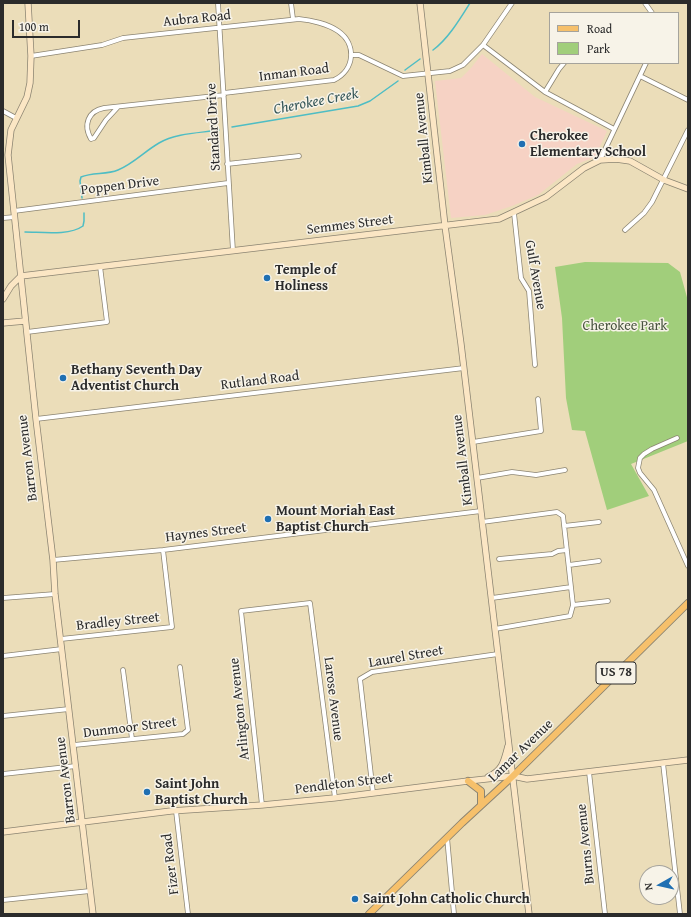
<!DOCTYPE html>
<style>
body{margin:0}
#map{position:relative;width:691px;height:917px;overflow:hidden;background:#ebddb9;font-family:"Gentium Book Plus",serif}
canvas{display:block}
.frame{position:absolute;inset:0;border:4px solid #2b2b2b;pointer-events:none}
.legend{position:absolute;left:549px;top:12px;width:130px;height:52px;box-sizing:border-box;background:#f7f3e8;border:1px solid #a5a39c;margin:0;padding:5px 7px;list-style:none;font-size:12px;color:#2b2b2b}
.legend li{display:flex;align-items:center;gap:8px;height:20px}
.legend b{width:20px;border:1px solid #a5a39c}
.north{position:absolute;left:639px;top:865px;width:40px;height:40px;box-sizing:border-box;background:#f7f3e8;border:1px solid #a5a39c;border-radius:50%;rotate:262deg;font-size:11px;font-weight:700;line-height:16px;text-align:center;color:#2b2b2b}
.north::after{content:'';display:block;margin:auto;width:14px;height:18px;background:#1f6fb2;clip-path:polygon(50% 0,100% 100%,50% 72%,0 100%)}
.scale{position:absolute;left:12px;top:20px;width:68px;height:18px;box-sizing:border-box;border:2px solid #2b2b2b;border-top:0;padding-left:5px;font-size:12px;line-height:14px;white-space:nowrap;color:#2b2b2b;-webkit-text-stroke:3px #f7f3e8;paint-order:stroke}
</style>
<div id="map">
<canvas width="691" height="917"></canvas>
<div class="frame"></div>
<ul class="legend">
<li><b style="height:5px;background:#f6c06b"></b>Road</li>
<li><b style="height:11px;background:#a1ce7b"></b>Park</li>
</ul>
<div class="north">N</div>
<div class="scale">100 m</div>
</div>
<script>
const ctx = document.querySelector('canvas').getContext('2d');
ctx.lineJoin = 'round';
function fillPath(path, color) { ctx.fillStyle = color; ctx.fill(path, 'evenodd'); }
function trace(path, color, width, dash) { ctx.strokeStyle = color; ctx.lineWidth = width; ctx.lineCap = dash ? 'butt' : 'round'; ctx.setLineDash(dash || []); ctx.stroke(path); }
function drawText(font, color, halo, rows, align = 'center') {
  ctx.font = font + ' "Gentium Book Plus",serif'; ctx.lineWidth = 3; ctx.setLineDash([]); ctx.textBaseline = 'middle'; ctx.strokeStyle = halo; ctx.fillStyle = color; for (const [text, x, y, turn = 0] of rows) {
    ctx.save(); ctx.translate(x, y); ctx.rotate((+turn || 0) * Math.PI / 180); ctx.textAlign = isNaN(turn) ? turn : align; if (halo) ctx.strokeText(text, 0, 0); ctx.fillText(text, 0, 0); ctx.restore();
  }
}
fillPath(new Path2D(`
 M482 54 535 97 607 131 595 157 577 164 538 195 512 206 485 215 451 218 435 81 461 78 471 68Z`), '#f6d2c4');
fillPath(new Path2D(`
 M585 262 668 263 680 272 688 301V441L631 464 649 496 607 510 585 431 572 430 566 398 562 318 555 267Z`), '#a1ce7b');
trace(new Path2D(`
 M433 50C448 39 460 19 470 3
 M405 70 420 59
 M232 127 358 106 370 101 398 81
 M82 198 80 181 81 177C93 172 106 175 118 170 133 164 145 151 159 143 176 133 200 133 219 130
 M25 232C41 232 69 236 83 226L84 221V213`), '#4ebdc4', 1.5);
const street = new Path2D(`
 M218 3 233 251
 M291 3 293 19
 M645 3 652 13
 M483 45 545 92 614 129
 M352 55H359L403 76 450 71 463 65 483 45 512 3
 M31 56 102 45 123 38 299 19C311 20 328 24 338 31 357 44 355 70 334 80L224 93
 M640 76 688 100
 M545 92 559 69 564 63
 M118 107 106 120 94 138 91 139C83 125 88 111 104 108L224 95
 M3 111 16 118
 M600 160 646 63
 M227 164 299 156
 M14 211 228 183
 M514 213 521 278 529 291 535 365
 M3 218 15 217
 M625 230 644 213 652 202 688 130
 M27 332 107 322 100 266
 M36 419 464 368
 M677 438 652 449 644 454 640 458 638 468 640 473 654 490 688 566
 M473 442 541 431 538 399
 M477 478 512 472 536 475 565 470
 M482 522 557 512 563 516 573 605 570 616 495 629
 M564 526 599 522
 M499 559 552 554 558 551 567 550
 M53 560 163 550 481 511
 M569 565 599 561
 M3 598 55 594
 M492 598 571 587
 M573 605 608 601
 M61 639 172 627 163 550
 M3 656 62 649
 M123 670 132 739
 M3 716 69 709
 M74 745 183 734 188 730 180 667
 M663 763 680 914
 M589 772 605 914
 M3 774 76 766
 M373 793 360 679 372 672 498 654
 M262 805 241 611 310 603 335 798
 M176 811 188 914
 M447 837 454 914
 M3 900 90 891`);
const secondary = new Path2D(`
 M28 3 31 56 30 83 27 97 11 130 8 155 36 419 53 560 55 594 93 914
 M420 3 445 226 461 344 529 914
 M3 299 11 286 21 276 499 219 546 197 584 168 600 160 616 159 630 161 664 180 688 189
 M3 323 25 321
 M488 777C503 770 504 761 508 746
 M3 832 171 811 262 805 334 798 468 781 513 776 527 779 688 760`);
const primary = new Path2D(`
 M468 781 481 791V805
 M369 914 462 823 513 776 688 603`);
trace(street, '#8b8472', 5.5);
trace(secondary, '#8b8472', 7);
trace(primary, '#8b8472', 8);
trace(street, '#fff', 4);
trace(secondary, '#fbe6c4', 5.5);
trace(primary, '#f6c06b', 6);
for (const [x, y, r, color] of [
 [522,144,4,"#1f6fb2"],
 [267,278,4,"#1f6fb2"],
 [63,378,4,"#1f6fb2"],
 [268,519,4,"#1f6fb2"],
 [147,792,4,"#1f6fb2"],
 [355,899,4,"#1f6fb2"]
]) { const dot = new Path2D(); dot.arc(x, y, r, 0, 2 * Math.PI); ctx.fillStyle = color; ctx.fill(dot); trace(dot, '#f7f3e8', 1.5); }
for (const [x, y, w] of [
 [616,673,40]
]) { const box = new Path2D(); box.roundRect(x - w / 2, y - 11, w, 22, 3); ctx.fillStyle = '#f7f3e8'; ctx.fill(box); trace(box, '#2b2b2b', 1); }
drawText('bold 13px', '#2b2b2b', null, [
 ["US 78",616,673]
]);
drawText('14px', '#2b2b2b', '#f7f3e8', [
 ["Aubra Road",197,19,-6],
 ["Inman Road",294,73,-7],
 ["Standard Drive",214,127,-93],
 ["Kimball Avenue",424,138,-96],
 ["Poppen Drive",120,186,-7],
 ["Semmes Street",350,225,-7],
 ["Gulf Avenue",535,275,80],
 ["Rutland Road",260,381,-7],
 ["Barron Avenue",28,458,-97],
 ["Kimball Avenue",463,460,-97],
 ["Haynes Street",206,533,-7],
 ["Bradley Street",118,622,-6],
 ["Laurel Street",406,657,-10],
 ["Larose Avenue",333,699,83],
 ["Arlington Avenue",240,709,-96],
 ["Dunmoor Street",130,728,-7],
 ["Lamar Avenue",521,751,-44],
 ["Barron Avenue",66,780,-97],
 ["Pendleton Street",344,784,-7],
 ["Burns Avenue",586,844,-96],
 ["Fizer Road",171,864,-97]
]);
drawText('bold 14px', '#2b2b2b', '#f7f3e8', [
 ["Cherokee",530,136],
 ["Elementary School",530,152],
 ["Temple of",275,270],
 ["Holiness",275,286],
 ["Bethany Seventh Day",71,370],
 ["Adventist Church",71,386],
 ["Mount Moriah East",276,511],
 ["Baptist Church",276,527],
 ["Saint John",155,784],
 ["Baptist Church",155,800],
 ["Saint John Catholic Church",363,899]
], 'left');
drawText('14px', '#48543f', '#f7f3e8', [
 ["Cherokee Park",625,326]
]);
drawText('italic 15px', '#365759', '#f7f3e8', [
 ["Cherokee Creek",316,102,-11]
]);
</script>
